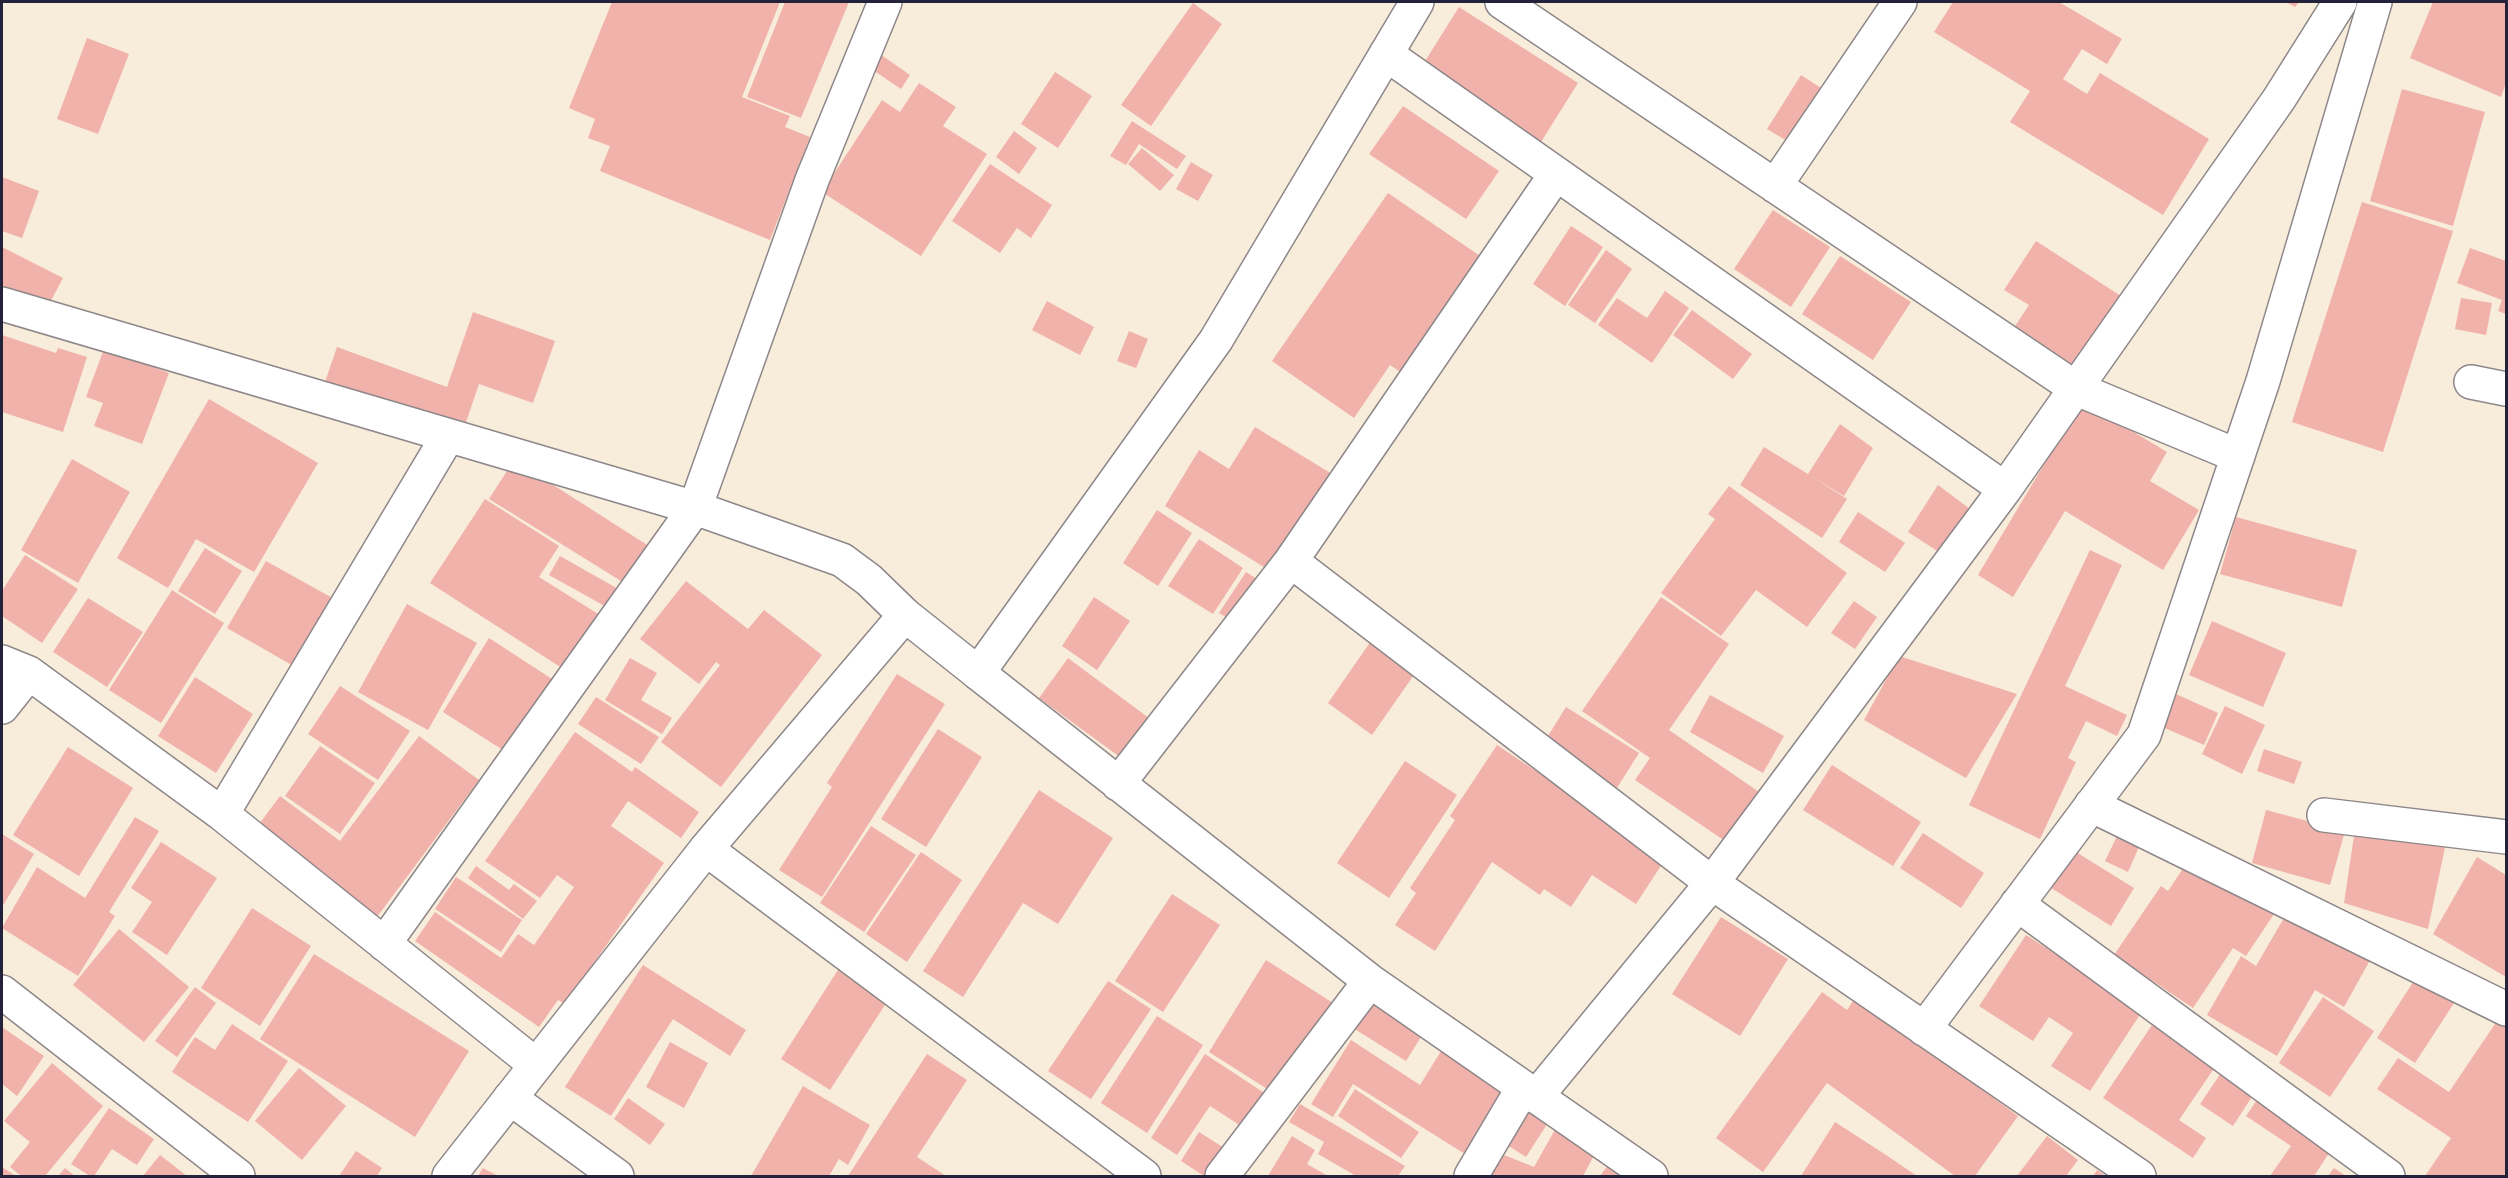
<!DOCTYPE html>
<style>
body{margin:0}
#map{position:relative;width:2508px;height:1178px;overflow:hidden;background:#f8ecda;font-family:"IM FELL English",serif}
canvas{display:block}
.frame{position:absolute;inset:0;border:3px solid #22223b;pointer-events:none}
</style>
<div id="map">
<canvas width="2508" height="1178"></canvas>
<div class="frame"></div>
</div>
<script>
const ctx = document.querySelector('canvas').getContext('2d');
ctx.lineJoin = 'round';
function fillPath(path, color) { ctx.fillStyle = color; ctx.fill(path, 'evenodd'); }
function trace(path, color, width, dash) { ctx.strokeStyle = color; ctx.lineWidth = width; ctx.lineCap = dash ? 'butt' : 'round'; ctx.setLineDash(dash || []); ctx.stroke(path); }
fillPath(new Path2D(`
 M612 2H780L742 97 790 116 785 127 810 137 770 240 600 171 610 146 588 138 595 119 569 108Z
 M785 2H849L801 118 747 97Z
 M1953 2H2059L2122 39 2107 64 2082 49 2063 79 2087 94 2100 73 2209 139 2163 215 2010 122 2030 91 1934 32Z
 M2286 2H2299L2295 7Z
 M2433 2H2506V83L2501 97 2410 58Z
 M1193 3 1222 24 1151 126 1121 105Z
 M1459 7 1578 83 1541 142 1422 66Z
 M87 38 129 54 98 134 57 119Z
 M877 52 910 75 901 89 867 66Z
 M1055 72 1092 96 1058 148 1021 124Z
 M1801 75 1821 88 1787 141 1767 129Z
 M919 83 956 107 943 126 987 154 921 256 822 192 882 100 900 112Z
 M2402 89 2485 112 2453 226 2370 201Z
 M1403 106 1499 171 1466 219 1369 154Z
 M1132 121 1186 156 1177 169 1139 144 1126 165 1110 156Z
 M1014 131 1037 148 1019 174 996 157Z
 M1142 148 1174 175 1160 191 1128 164Z
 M1191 162 1213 175 1198 201 1176 189Z
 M990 164 1052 205 1031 238 1017 228 1000 253 952 221Z
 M2 177 39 191 22 238 2 231Z
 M1388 193 1483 258 1403 374 1390 365 1354 418 1272 361Z
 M2362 202 2453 231 2383 452 2292 422Z
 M1773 210 1830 247 1791 307 1734 269Z
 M1571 226 1603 247 1565 306 1533 284Z
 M2036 241 2124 298 2078 368 2015 326 2029 305 2004 290Z
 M2 247 63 278 46 310 2 287Z
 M2470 248 2506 261V314L2498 311 2502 300 2457 283Z
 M1606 250 1632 269 1595 323 1568 305Z
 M1840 256 1911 302 1873 360 1802 314Z
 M1665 291 1689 308 1652 363 1598 325 1617 298 1647 318Z
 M2461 298 2492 303 2486 335 2455 329Z
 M1047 301 1094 327 1080 355 1032 330Z
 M1692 310 1752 354 1733 379 1673 335Z
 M473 312 555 341 533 403 479 384 463 431 325 382 337 347 447 387Z
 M1129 331 1148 339 1136 368 1117 361Z
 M2 335 56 353 58 348 87 357 63 432 2 412Z
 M104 349 169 373 142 444 94 426 103 403 86 397Z
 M209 399 318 463 254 572 196 539 168 588 117 558Z
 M2082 401 2167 452 2150 481 2199 510 2163 570 2065 511 2013 597 1978 575Z
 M1840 424 1873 448 1844 496 1811 476 1847 499 1822 538 1740 485 1764 447 1808 474Z
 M1255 427 1332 474 1272 572 1165 506 1199 450 1229 469Z
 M72 459 130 492 78 583 21 550Z
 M514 460 652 548 629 586 489 499Z
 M1938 485 1974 512 1945 556 1908 532Z
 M1729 486 1847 573 1807 627 1756 590 1721 636 1661 593 1715 519 1708 514Z
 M485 499 559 546 539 577 603 617 568 672 430 583Z
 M1157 510 1192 533 1158 586 1123 563Z
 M1858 512 1905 543 1885 572 1839 542Z
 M2236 517 2357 550 2342 607 2220 574Z
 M1199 539 1243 568 1213 614 1168 586Z
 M205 548 242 571 215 614 178 591Z
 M2090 550 2122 565 2065 686 2127 715 2117 736 2086 721 2068 758 2076 762 2040 839 1969 805Z
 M25 555 78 589 42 643 2 616V591Z
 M560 556 620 590 610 609 549 575Z
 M266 561 336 600 297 668 227 628Z
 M1246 572 1260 581 1234 622 1219 613Z
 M686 581 748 629 764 610 822 655 721 787 661 742 720 665 716 662 699 684 640 639Z
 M172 590 224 623 161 723 109 690Z
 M1094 597 1130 621 1097 670 1062 646Z
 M1661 597 1729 644 1669 730 1759 792 1725 841 1635 780 1650 758 1582 711Z
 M88 598 143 632 107 687 53 652Z
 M1854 601 1877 617 1855 649 1831 633Z
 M407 604 477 643 428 730 358 692Z
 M2212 621 2286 653 2263 707 2189 675Z
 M489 638 552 679 506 752 443 712Z
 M1371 641 1416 672 1372 735 1328 703Z
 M1899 656 2017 694 1966 778 1864 720Z
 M630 658 657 673 641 700 672 718 662 734 605 700Z
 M1068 658 1153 721 1124 760 1039 698Z
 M897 674 945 704 822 897 779 870 832 787 827 783Z
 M195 677 253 714 216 773 158 736Z
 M340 686 410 731 378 780 308 734Z
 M2167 690 2218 713 2204 745 2153 723Z
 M1710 695 1784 736 1763 773 1690 732Z
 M596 697 659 737 641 764 578 724Z
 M2225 706 2265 725 2242 774 2202 754Z
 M1566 707 1639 753 1615 791 1543 744Z
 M938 729 982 757 926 847 881 819Z
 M575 732 632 772 635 767 699 812 681 838 628 801 611 826 664 863 565 1004 558 1000 539 1027 415 941 435 912 501 958 518 934 534 945 574 887 557 875 540 898 485 861Z
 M419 736 479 780 377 917 257 827 280 796 340 841Z
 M1497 745 1666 858 1636 904 1592 875 1571 907 1544 889 1540 895 1492 862 1435 951 1395 925 1416 893 1410 888 1455 820 1450 816Z
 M320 746 375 783 340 834 285 796Z
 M68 747 133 788 79 876 13 835Z
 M2264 749 2302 762 2294 784 2257 771Z
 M1405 761 1457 795 1389 898 1337 863Z
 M1832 765 1921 822 1893 866 1803 810Z
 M1039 790 1113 838 1058 924 1023 903 963 997 923 971Z
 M2266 810 2345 831 2330 885 2252 863Z
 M135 817 159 831 109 912 115 916 78 976 2 928 37 867 85 898Z
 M871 826 916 855 864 932 820 903Z
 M2355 829 2445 847 2428 929 2344 903Z
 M2120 830 2142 840 2128 872 2105 861Z
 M1923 833 1984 873 1961 908 1900 868Z
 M2 834 34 854 2 907Z
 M161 842 217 878 167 955 132 932 152 902 131 888Z
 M2068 847 2134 888 2111 926 2045 884Z
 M921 852 962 880 907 962 866 934Z
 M2477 857 2506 875V977L2433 934Z
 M2186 864 2226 891 2232 881 2276 911 2246 956 2233 948 2193 1008 2114 955 2161 886 2168 891Z
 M476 866 509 890 514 884 537 901 523 919 468 878Z
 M456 877 522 920 501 952 435 909Z
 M1172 894 1220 925 1163 1012 1115 981Z
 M252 908 311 946 260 1026 201 988Z
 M2288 911 2374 953 2344 1007 2315 990 2277 1056 2207 1015 2241 956 2256 966Z
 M1721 917 1788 959 1740 1036 1672 994Z
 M119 929 189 987 144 1042 73 985Z
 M2026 935 2143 1010 2090 1091 2051 1066 2073 1033 2049 1017 2033 1041 1979 1006Z
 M314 954 469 1051 415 1137 260 1039Z
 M1266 960 1333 1003 1275 1094 1209 1052Z
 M843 962 892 994 830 1090 781 1059Z
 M643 965 746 1030 730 1056 673 1019 611 1116 565 1087Z
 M2419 973 2458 997 2415 1063 2377 1038Z
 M1108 981 1151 1009 1091 1099 1048 1071Z
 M195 987 216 1003 177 1057 155 1041Z
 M1822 992 1847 1010 1856 997 2018 1116 1975 1176H1955L1827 1083 1763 1172 1716 1138Z
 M1372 996 1426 1029 1406 1061 1353 1028Z
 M2323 997 2374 1031 2330 1097 2279 1063Z
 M1157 1016 1203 1045 1147 1133 1101 1103Z
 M2497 1021 2506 1027V1176H2425L2451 1138 2377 1089 2398 1058 2449 1092Z
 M232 1024 288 1061 248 1122 172 1072 195 1037 215 1050Z
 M2152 1025 2215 1067 2179 1120 2206 1138 2193 1158 2103 1098Z
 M2 1027 44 1056 17 1096 2 1084Z
 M1351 1040 1420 1085 1443 1048 1512 1091 1473 1159 1353 1084 1333 1117 1311 1104Z
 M670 1042 708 1063 684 1108 646 1087Z
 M927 1054 967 1080 917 1157 946 1176H848Z
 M1205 1054 1266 1094 1244 1128 1210 1106 1177 1155 1151 1138Z
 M52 1063 103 1106 45 1176H21L10 1167 30 1142 4 1121Z
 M299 1068 346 1106 302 1160 255 1121Z
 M2223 1070 2255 1092 2233 1126 2200 1104Z
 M803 1086 870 1125 848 1165 839 1159 829 1176H751Z
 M1355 1089 1419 1132 1401 1158 1338 1116Z
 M2259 1097 2333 1147 2314 1176H2270L2291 1146 2246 1116Z
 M628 1098 665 1124 650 1145 614 1119Z
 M1300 1104 1405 1166 1398 1176H1356L1318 1154 1324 1142 1289 1122Z
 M1529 1104 1551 1118 1526 1157 1504 1143Z
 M109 1108 154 1139 137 1165 112 1149 94 1176H90L71 1164Z
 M1835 1122 1883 1153 1917 1176H1801Z
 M1556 1128 1597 1150 1583 1176H1488L1499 1153 1534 1167Z
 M1199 1132 1229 1151 1212 1176H1204L1181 1161Z
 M1292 1136 1315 1150 1307 1164 1328 1176H1268Z
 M2047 1136 2078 1160 2066 1176H2017Z
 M356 1151 382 1168 377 1176H339Z
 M160 1155 187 1176H143Z
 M1608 1165 1623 1176H1600Z
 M2 1167 16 1176H2Z
 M65 1168 75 1176H58Z
 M483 1168 498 1176H478Z
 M2334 1168 2346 1176H2328Z
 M2097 1170 2106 1176H2093Z`), '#f1b2ab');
const minor = new Path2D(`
 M885 2 812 180 695 508 842 560 869 580 905 615
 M1502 2 2077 389 2238 456
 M1386 54 2005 489
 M1775 186 1900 2
 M2 304 695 508 384 944
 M2471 382 2506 389
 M1291 561 1712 883 2139 1176
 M2 662 29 673 222 814 536 1065
 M978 673 1370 981 1222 1176
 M2 707 29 673
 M1118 784 1291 561 1556 174
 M2091 805 2506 1009
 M222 814 448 436
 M2324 815 2506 837
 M706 849 1144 1176
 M2017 904 2388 1176
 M1370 981 1651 1176
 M2 992 238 1176
 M1924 1029 2144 735 2263 381 2375 2
 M1536 1097 1712 883 2005 489 2279 99 2340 2
 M510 1098 617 1176
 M1471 1176 1523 1088`);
const tertiary = new Path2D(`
 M449 1176 706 849 905 615 978 673 1216 340 1417 2`);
trace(minor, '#8d878a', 36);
trace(tertiary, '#8d878a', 36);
trace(minor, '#fff', 33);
trace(tertiary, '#fff', 33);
</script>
